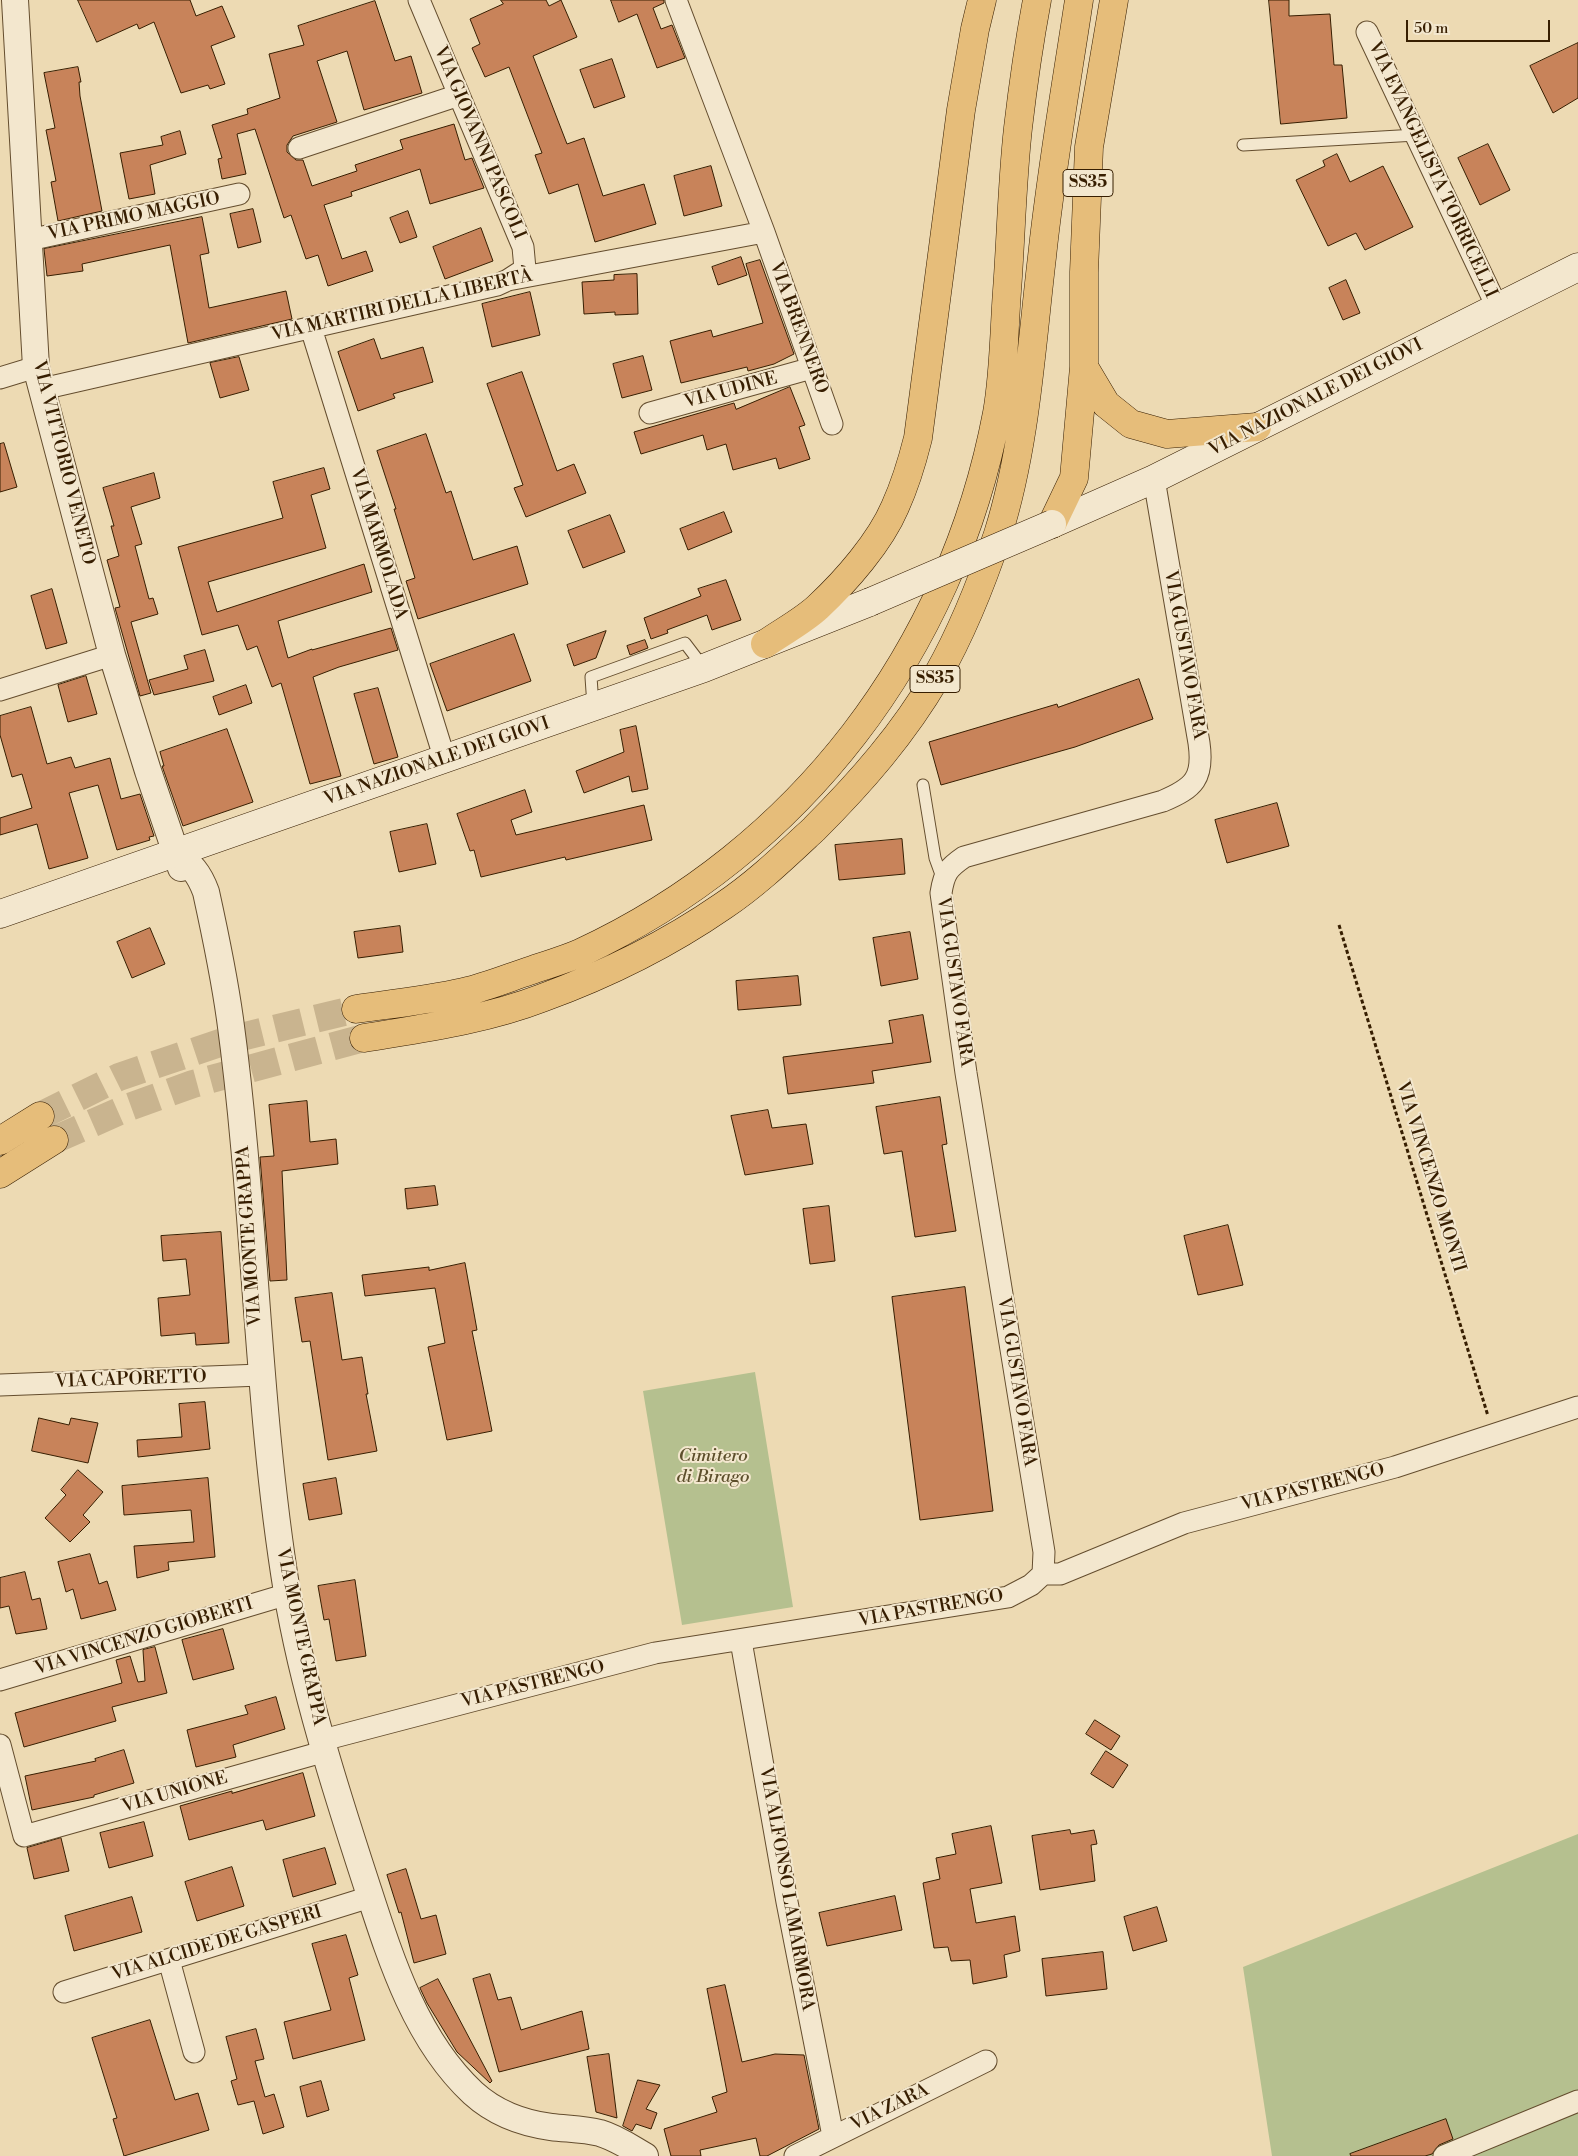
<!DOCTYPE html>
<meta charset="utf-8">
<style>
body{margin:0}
#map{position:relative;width:1578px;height:2156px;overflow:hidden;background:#eddab3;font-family:"Libre Bodoni",serif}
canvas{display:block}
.scale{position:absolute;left:1406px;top:20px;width:144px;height:22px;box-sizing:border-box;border:2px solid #371e01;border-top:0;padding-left:6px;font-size:15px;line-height:18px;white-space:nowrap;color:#371e01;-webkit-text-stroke:4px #f3e7ce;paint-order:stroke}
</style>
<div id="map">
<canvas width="1578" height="2156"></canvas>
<div class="scale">50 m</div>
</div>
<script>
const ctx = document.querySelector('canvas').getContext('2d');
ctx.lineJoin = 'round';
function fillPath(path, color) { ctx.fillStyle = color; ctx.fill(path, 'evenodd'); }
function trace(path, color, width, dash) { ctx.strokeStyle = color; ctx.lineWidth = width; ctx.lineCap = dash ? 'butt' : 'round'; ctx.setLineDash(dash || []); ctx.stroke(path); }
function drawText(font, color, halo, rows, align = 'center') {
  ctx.font = font + ' "Libre Bodoni",serif'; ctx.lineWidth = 4; ctx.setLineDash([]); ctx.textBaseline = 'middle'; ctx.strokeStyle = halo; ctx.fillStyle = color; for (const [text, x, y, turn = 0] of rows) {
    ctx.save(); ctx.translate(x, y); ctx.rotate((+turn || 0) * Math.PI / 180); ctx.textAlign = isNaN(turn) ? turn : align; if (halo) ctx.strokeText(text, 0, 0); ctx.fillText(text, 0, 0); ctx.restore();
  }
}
fillPath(new Path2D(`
 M755 1372 793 1607 682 1625 643 1391Z
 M1578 1834V2156H1272L1243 1967Z`), '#b5c08f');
const building = new Path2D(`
 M78 0H190L196 16 222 6 235 37 211 46 225 84 210 89 208 85 181 93 154 22 139 29 137 24 97 42Z
 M501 0H546L549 6 561 0 577 37 533 56 567 144 584 138 603 196 644 184 656 224 595 242 578 184 549 194 535 155 542 153 509 67 485 77 472 48 480 44 470 19 503 4Z
 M611 0H664V3L653 8 661 29 672 25 685 58 657 68 637 14 619 22Z
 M1269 0H1289V16L1330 14 1334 65H1342L1347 118 1281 124Z
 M375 1 395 61 411 56 422 93 364 110 347 51 317 61 337 122 293 136 287 145V152L296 160H303L312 186 357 171 355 165 403 149 400 140 454 124 465 160 472 158 484 188 430 204 420 169 351 192 352 196 324 205 342 259 366 251 373 271 328 286 318 255 306 259 291 215 284 218 255 129 237 134 246 174 222 179 218 159 222 158 212 125 248 114 247 109 280 98 269 54 304 45 298 26Z
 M1578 43V98L1553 113 1530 66Z
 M612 59 625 97 594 108 580 70Z
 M78 67 81 82H79L80 96 102 211 58 221 51 182 56 181 46 130 55 128 44 73Z
 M180 131 186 154 150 165 155 194 129 199 120 153 163 145 161 137Z
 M1488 144 1510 190 1480 205 1458 158Z
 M1337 154 1350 182 1383 166 1413 227 1365 250 1356 233 1328 246 1296 180 1325 166 1323 161Z
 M711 166 722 206 684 216 674 176Z
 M253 209 261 242 238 248 230 214Z
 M408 211 417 237 400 243 390 218Z
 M202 217 209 253 200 255 209 308 286 291 292 319 188 343 170 245 82 264 83 271 47 276 44 249Z
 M481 228 493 261 445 279 433 247Z
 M741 257 747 275 718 285 712 267Z
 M760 260 794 354 774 364 748 371 747 367 681 383 670 341 711 330 713 337 763 323 746 264Z
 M637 274 638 314 615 315V312L584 314 582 282 614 280V275Z
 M1346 280 1360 313 1343 320 1329 288Z
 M530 292 540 335 492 347 482 304Z
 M374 339 381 359 423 347 433 382 393 394 395 398 358 411 338 352Z
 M643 356 652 390 622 398 613 364Z
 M239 357 249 390 220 398 210 363Z
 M522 372 557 471 574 464 586 493 526 517 514 488 523 485 487 384Z
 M790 387 805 425 799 427 810 459 779 469 776 458 733 470 726 444 707 450 703 435 641 454 634 432 734 403 736 409Z
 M426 434 446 493 451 491 473 560 517 546 528 584 418 619 406 581 415 578 394 509H396L377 451Z
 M4 443 17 487 0 492V444Z
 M324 468 330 489 311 495 326 548 208 582 217 612 364 564 372 592 278 621 288 658 312 649V650L391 628 398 650 339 667 313 677 341 776 310 784 281 683 272 687 257 646 247 650 238 625 202 635 178 547 283 518 273 482Z
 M154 473 160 498 131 507 142 544 135 546 149 599 153 598 158 614 131 622 151 693 140 696 115 608 120 607 107 560 119 556 111 526H114L103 488Z
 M724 512 732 532 688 550 680 529Z
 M610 515 625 552 583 568 568 531Z
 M726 580 741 620 712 630 707 615 667 630 668 633 651 639 644 618 701 596 698 589Z
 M52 589 67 643 46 649 31 596Z
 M606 631 596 658 574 666 567 645Z
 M514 634 531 681 447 711 430 664Z
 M645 640 648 648 630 655 627 646Z
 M205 650 214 681 154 695 149 680 188 669 184 656Z
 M86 676 97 714 68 722 58 685Z
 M1139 679 1153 719 1075 747 941 785 929 742 1057 704 1058 707Z
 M246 685 252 703 219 715 213 697Z
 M378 688 398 757 374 764 354 694Z
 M31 707 47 764 71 757 75 768 110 758 121 799 140 794 154 836 149 837 150 840 117 850 98 785 69 793 88 858 49 869 37 824 0 835V818L32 808 22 774 12 777 0 735V716Z
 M636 726 648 789 632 792 629 776 584 793 576 771 624 752 620 730Z
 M227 729 253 802 183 826 162 766H164L160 752Z
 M525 790 532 812 511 820 516 835 644 805 652 840 566 860 565 857 481 877 474 850 470 851 457 814Z
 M1277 803 1289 846 1227 863 1215 820Z
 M427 824 436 864 399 872 390 832Z
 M902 839 905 874 839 880 835 845Z
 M400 926 403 952 358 958 354 932Z
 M150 928 165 964 132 978 117 942Z
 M910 932 918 979 881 986 873 938Z
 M798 976 801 1005 738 1010 736 981Z
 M923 1015 931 1062 872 1071 874 1083 788 1094 783 1057 893 1043 889 1021Z
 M940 1097 947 1144 942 1145 956 1231 915 1237 902 1151 884 1154 876 1107Z
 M307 1101 310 1142 336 1139 338 1164 282 1171 287 1280 270 1281 260 1157 274 1156 269 1105Z
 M768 1110 772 1128 806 1124 813 1164 745 1175 731 1116Z
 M435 1186 438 1205 407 1209 405 1189Z
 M829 1206 835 1261 810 1264 803 1209Z
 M1228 1225 1243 1285 1198 1295 1184 1236Z
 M221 1232 229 1343 196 1345 195 1333 161 1336 158 1298 190 1295 186 1259 163 1261 161 1236Z
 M465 1263 477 1330 472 1331 492 1431 447 1440 428 1347 445 1343 435 1288 365 1296 362 1275 429 1267V1270Z
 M965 1287 993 1511 920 1520 892 1297Z
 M332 1293 342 1360 362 1357 368 1394H366L377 1451 328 1460 310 1341 302 1342 295 1298Z
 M205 1402 210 1449 138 1457 137 1440 182 1437 179 1404Z
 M39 1418 69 1425 71 1418 98 1423 88 1463 32 1451Z
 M78 1470 103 1492 83 1515 90 1522 70 1542 45 1518 66 1495 61 1490Z
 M208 1478 215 1557 168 1562 169 1570 137 1578 134 1546 194 1542 191 1510 124 1515 122 1486Z
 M336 1478 342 1514 309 1520 303 1484Z
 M90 1554 99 1584 107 1581 116 1610 81 1619 73 1589 66 1592 58 1562Z
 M25 1572 32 1600 40 1598 47 1629 16 1634 9 1606 0 1608V1578Z
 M355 1580 366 1656 336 1661 329 1619 324 1620 318 1586Z
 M223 1629 234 1669 193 1680 182 1640Z
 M155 1647 167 1693 112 1707 116 1721 24 1747 15 1713 122 1683 116 1660 130 1656 138 1682 145 1681 143 1650Z
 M276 1697 285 1729 233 1745 236 1757 196 1767 187 1730 248 1714 245 1706Z
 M1095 1720 1120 1736 1111 1750 1086 1734Z
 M124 1750 134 1783 94 1795V1797L32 1810 25 1776 96 1761 95 1759Z
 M1106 1751 1128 1765 1113 1788 1091 1774Z
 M303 1773 315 1816 266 1830 263 1820 189 1840 180 1806 232 1791V1793Z
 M144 1822 153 1856 109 1868 100 1833Z
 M991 1826 1002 1883 970 1889 976 1923 1015 1916 1020 1951 1004 1955 1007 1977 973 1984 970 1960 951 1961 948 1947 934 1948 923 1883 940 1879 936 1858 956 1854 952 1834Z
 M1070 1830 1071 1834 1094 1830 1097 1844 1091 1845 1095 1881 1040 1890 1032 1836Z
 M61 1838 69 1871 34 1879 27 1848Z
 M325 1848 336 1884 293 1897 283 1860Z
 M232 1867 244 1906 197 1921 185 1882Z
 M406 1869 421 1919 436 1915 446 1954 414 1963 401 1912 399 1913 387 1875Z
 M895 1896 902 1930 827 1946 819 1913Z
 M132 1897 142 1932 74 1951 65 1916Z
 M1157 1907 1167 1941 1133 1951 1124 1917Z
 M346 1935 358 1975 349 1978 365 2040 293 2059 284 2022 331 2010 312 1944Z
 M1103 1952 1107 1989 1046 1996 1042 1959Z
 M490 1974 498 2000 511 1997 521 2030 582 2011 589 2049 499 2072 473 1979Z
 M438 1979 492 2081 490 2083 457 2052 427 2003 420 1988Z
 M725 1985 742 2062 775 2054 804 2055 819 2129 767 2156H760L756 2138 700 2150 701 2156H671L664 2129 717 2112 712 2097 727 2092 707 1989Z
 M150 2020 175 2100 198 2093 209 2130 124 2156 113 2119 117 2118 92 2038Z
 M256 2029 264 2059 255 2061 265 2097 274 2094 284 2127 263 2134 254 2101 238 2105 231 2081 237 2079 226 2037Z
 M609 2054 617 2118 596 2112 587 2057Z
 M638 2080 660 2085 646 2109 657 2113 651 2129 636 2124 632 2131 623 2126Z
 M321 2081 329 2110 307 2117 300 2087Z
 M1446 2119 1453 2139 1439 2145 1432 2154 1425 2156H1351L1350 2154Z`);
fillPath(building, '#c8835a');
trace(building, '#371e01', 1);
trace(new Path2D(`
 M40 1116 119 1077 175 1058 229 1040 356 1009
 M54 1140 129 1107 193 1084 364 1038`), '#c9b48f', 28, [28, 14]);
const service = new Path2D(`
 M1243 145 1416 135
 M593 706 591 677 685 643 704 668
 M923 785 935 858 943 880`);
const minor = new Path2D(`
 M419 0 523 247 525 269 508 280
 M676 0 764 232 832 424
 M1367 32 1497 307
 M299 148 459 95
 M29 240 239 194
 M311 328 445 760
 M0 378 36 367
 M42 389 497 285 508 280 764 232
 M650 413 812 368
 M0 690 112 655
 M0 1385 261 1375
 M1043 1574 1044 1552 966 1073 941 893C944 873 948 868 964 857L1163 801C1194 788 1204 778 1199 743L1154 479
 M741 1641 787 1902 833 2136
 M0 1680 288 1594
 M323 1740 655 1653 1008 1597 1031 1585 1043 1574H1060L1184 1523 1395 1467 1578 1407
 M0 1745 24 1836 326 1751
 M169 1960 194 2052
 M64 1992 370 1897
 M795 2156 986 2061
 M1444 2156 1578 2101`);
const tertiary = new Path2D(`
 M15 0 36 367 112 655 148 771 181 868
 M175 853C191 864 199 873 206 892 215 933 224 976 230 1019 256 1209 256 1402 287 1592 303 1688 336 1791 366 1883 390 1957 415 2039 473 2093 495 2113 521 2123 551 2127 567 2129 584 2129 600 2133 617 2138 631 2148 645 2156`);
const secondary = new Path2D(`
 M1052 524 1154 479 1578 267
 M0 914 704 668 870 602`);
const trunk = new Path2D(`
 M1084 367 1106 404 1131 424 1167 434 1257 427
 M1052 524 1074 478 1084 367V272L1089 147 1114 0
 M765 644C782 632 803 621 818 607 846 581 880 542 895 507 905 485 912 462 918 438L961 110 975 29 982 0
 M356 1009C392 1004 429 1000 464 992 486 987 508 978 529 971 546 965 564 960 580 953 800 851 952 651 997 413 1004 374 1004 331 1007 291 1011 237 1012 182 1018 128 1023 85 1029 43 1037 0
 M364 1038C424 1028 485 1020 542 998 605 975 668 944 723 906 756 884 785 856 814 829 861 782 904 733 937 676 962 632 982 582 998 534 1026 445 1031 349 1042 257 1051 171 1066 86 1079 0
 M0 1141 40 1116
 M0 1174 54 1140`);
trace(service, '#644d2e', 13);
trace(minor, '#644d2e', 23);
trace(tertiary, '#644d2e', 28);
trace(secondary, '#371e01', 29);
trace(trunk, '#371e01', 29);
trace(new Path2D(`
 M1339 925 1488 1416`), '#371e01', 3, [4, 2.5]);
trace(service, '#f3e7ce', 11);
trace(minor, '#f3e7ce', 21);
trace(tertiary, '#f3e7ce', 26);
trace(secondary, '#f3e7ce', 28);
trace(trunk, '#e6bd7a', 28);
const secondaryBridge = new Path2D(`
 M870 602 1052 524`);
trace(secondaryBridge, '#371e01', 29, []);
trace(secondaryBridge, '#f3e7ce', 28);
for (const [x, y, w] of [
 [1088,183,50],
 [935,679,50]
]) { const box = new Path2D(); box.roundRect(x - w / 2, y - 13.5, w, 27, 4); ctx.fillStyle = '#f3e7ce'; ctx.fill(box); trace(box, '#371e01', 1); }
drawText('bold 16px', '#371e01', null, [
 ["SS35",1088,183],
 ["SS35",935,679]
]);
drawText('18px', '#371e01', '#f3e7ce', [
 ["VIA GIOVANNI PASCOLI",479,143,67],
 ["VIA EVANGELISTA TORRICELLI",1432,170,65],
 ["VIA PRIMO MAGGIO",134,217,-12],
 ["VIA MARTIRI DELLA LIBERTÀ",402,306,-13],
 ["VIA BRENNERO",798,328,70],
 ["VIA UDINE",731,391,-15],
 ["VIA NAZIONALE DEI GIOVI",1316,398,-27],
 ["VIA VITTORIO VENETO",63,463,76],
 ["VIA MARMOLADA",378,544,73],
 ["VIA GUSTAVO FARA",1184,655,80],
 ["VIA NAZIONALE DEI GIOVI",437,762,-19],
 ["VIA GUSTAVO FARA",954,982,82],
 ["VIA VINCENZO MONTI",1430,1177,73],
 ["VIA MONTE GRAPPA",250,1236,-94],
 ["VIA CAPORETTO",131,1380,-2],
 ["VIA GUSTAVO FARA",1016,1382,81],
 ["VIA PASTRENGO",1313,1488,-14],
 ["VIA PASTRENGO",931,1609,-10],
 ["VIA VINCENZO GIOBERTI",144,1637,-17],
 ["VIA MONTE GRAPPA",300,1637,78],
 ["VIA PASTRENGO",533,1685,-14],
 ["VIA UNIONE",175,1793,-16],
 ["VIA ALFONSO LAMARMORA",786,1889,80],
 ["VIA ALCIDE DE GASPERI",217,1944,-17],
 ["VIA ZARA",890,2108,-26]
]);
drawText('italic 18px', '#5d4f2c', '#f3e7ce', [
 ["Cimitero",713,1457],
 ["di Birago",713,1478]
]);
</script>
